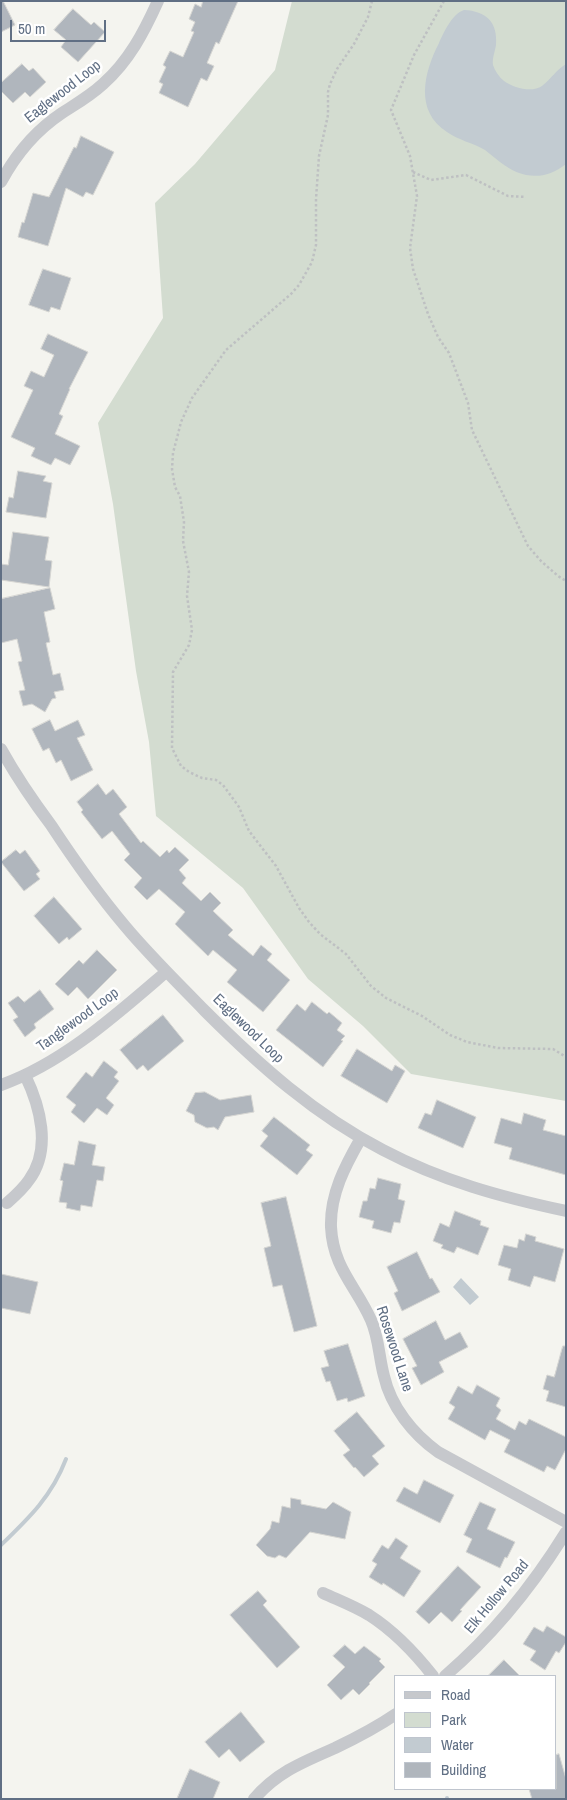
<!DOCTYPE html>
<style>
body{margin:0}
#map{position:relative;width:567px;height:1800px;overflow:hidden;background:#f4f4ef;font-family:"Archivo Narrow",sans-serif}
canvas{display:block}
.frame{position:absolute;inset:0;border:2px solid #606f84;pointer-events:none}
.legend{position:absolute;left:394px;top:1675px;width:162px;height:115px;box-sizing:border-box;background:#fff;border:1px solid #bfc5ce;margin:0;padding:6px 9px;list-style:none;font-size:15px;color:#606f84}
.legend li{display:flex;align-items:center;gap:10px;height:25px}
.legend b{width:25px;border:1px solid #bfc5ce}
.scale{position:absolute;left:10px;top:20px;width:96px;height:22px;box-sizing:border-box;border:2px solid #606f84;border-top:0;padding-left:6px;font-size:15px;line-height:18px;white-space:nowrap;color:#606f84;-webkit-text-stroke:4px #fff;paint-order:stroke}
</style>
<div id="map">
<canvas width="567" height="1800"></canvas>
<div class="frame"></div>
<ul class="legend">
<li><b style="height:6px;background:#c6c8cc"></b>Road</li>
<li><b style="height:14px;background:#d3dcd0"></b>Park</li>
<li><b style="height:14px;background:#c2cbd1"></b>Water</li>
<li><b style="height:14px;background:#b0b6bd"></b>Building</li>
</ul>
<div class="scale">50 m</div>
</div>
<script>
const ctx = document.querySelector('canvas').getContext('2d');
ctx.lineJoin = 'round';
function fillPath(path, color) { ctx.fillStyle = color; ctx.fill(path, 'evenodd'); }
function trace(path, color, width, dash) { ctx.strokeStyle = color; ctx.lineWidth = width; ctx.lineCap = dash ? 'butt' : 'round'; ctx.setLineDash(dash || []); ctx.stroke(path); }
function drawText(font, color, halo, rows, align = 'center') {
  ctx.font = font + ' "Archivo Narrow",sans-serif'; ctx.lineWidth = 5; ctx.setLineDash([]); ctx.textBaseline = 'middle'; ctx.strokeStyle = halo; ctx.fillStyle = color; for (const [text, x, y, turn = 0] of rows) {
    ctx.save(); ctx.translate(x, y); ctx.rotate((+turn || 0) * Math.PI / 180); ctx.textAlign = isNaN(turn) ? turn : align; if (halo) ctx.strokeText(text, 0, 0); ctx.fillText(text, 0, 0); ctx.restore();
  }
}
fillPath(new Path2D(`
 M292 1H566V1101L411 1074 363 1026 308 979 243 888 156 816 149 742 136 671 113 504 98 423 163 318 155 203 195 164 275 70Z`), '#d3dcd0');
fillPath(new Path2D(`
 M464 10C486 11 498 22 496 45 495 52 492 58 493 65 495 71 499 77 504 81 514 88 532 93 542 86 551 79 556 70 566 64V164C544 182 520 178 500 162 495 158 490 154 485 150 473 143 458 140 447 132 414 111 424 72 439 43 444 32 452 14 464 10Z
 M461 1278 479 1297 470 1305 453 1287Z`), '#c2cbd1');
trace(new Path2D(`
 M1 1545C29 1518 52 1496 66 1459
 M447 1799V1798`), '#c2cbd1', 4);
const building = new Path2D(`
 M1 1H3L15 25 1 32Z
 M203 1H238L219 44 216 42 207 63 214 66 207 81 201 78 188 107 159 93 163 84 159 82 166 67 163 65 170 51 183 57 194 32 191 31 195 22 189 19 195 4 201 7Z
 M73 9 91 25 94 22 105 32 78 62 61 47 66 40 54 30Z
 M22 64 29 71 33 68 46 82 30 97 25 92 13 103 1 91V83Z
 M81 136 114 152 93 195 86 192 83 197 66 188 48 246 18 237 22 222 24 223 33 193 49 197 74 147 76 148Z
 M43 269 71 278 60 310 51 307 49 312 29 305Z
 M48 334 88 352 69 389H70L59 414 63 416 55 434 80 446 70 465 55 458 51 465 31 456 35 448 11 437 33 390 24 386 31 371 44 377 54 355 41 349Z
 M18 471 46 476 43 481 52 483 46 518 6 512 9 497 13 498Z
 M13 532 49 537 45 560 52 561 49 587 1 580V564L8 565Z
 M50 588 55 609 44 612 50 642 46 643 53 675 60 673 64 690 54 692 56 698 52 699 45 712 32 704 23 706 19 691 25 690 18 662 22 661 17 639 1 643V599Z
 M50 720 55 731 78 720 85 735 77 738 93 770 71 781 61 760 56 763 49 748 43 751 32 729Z
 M98 784 106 795 113 789 127 807 119 814 141 843 143 841 160 857 167 850 169 853 175 847 189 860 179 870 186 878 182 883 201 901 210 892 221 903 213 911 233 930 228 935 253 956 261 945 272 954 267 960 290 980 263 1012 227 982 237 970 213 950 208 956 175 924 185 912 159 889 147 900 134 887 142 878 124 860 130 854 112 831 102 839 81 812 83 810 77 802Z
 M16 850 20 854 25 850 40 871 36 874 40 879 24 891 1 862Z
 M54 897 82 929 69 940 67 937 59 944 34 916Z
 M97 950 117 970 88 999 77 987 68 996 55 984 79 960 83 964Z
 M40 990 54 1009 34 1024 36 1028 25 1037 13 1020 18 1017 8 1003 18 996 24 1002Z
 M312 1002 327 1014 329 1012 342 1023 337 1030 345 1036 341 1040 343 1041 323 1067 276 1030 297 1004 305 1011Z
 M163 1015 184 1041 148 1071 143 1065 137 1070 120 1050Z
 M357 1049 392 1071 395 1065 405 1071 387 1103 341 1076Z
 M104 1061 118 1072 114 1077 119 1081 106 1098 114 1105 107 1115 97 1108 84 1123 71 1112 76 1105 66 1097 86 1072 92 1077Z
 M205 1092 220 1100 251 1095 254 1112 225 1117 218 1130 214 1127 207 1128 195 1122 194 1115 186 1111 195 1093Z
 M437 1100 476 1117 463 1148 418 1128 425 1113 431 1115Z
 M524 1113 546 1120 543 1130 566 1136V1175L509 1159 512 1148 494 1143 501 1118 521 1124Z
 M274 1117 310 1145 306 1150 313 1155 297 1175 260 1146 268 1136 262 1131Z
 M79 1141 96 1145 92 1165 105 1167 103 1181 97 1180 92 1207 81 1205 80 1211 66 1208 67 1203 59 1202 63 1181 60 1180 64 1163 74 1165Z
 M378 1178 401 1184 398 1199 405 1201 400 1223 394 1222 391 1233 372 1228 374 1221 359 1217 363 1201H367L370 1188 375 1189Z
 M286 1197 317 1326 294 1332 282 1285 273 1287 264 1248 271 1246 261 1203Z
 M455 1211 481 1221 480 1225 489 1228 478 1255 457 1247 454 1253 441 1248 443 1245 433 1241 440 1223 449 1227Z
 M526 1234 536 1237 535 1241 564 1249 555 1282 534 1276 530 1287 508 1280 511 1269 498 1265 504 1245 517 1248 519 1239 524 1241Z
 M417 1252 430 1279 432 1278 440 1292 402 1311 394 1293 398 1291 387 1267Z
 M1 1274 38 1282 30 1314 1 1308Z
 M436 1321 445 1340 460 1332 468 1347 439 1362 444 1372 421 1385 412 1368 417 1366 403 1339Z
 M348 1344 365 1396 348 1402 347 1398 337 1401 330 1381 326 1382 321 1368 329 1366 324 1351Z
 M563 1346H566V1407L546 1401 549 1391 543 1389 547 1375 554 1377Z
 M477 1385 500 1398 496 1406 501 1410 496 1419 515 1430 519 1421 526 1425 529 1419 566 1437V1449L555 1470 547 1466 544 1472 504 1452 510 1440 490 1430 485 1440 448 1419 455 1407 449 1403 458 1386 472 1394Z
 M357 1412 385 1446 372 1456 379 1464 364 1477 355 1467 354 1468 343 1455 350 1450 334 1431Z
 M424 1480 454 1495 440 1523 396 1501 404 1487 417 1494Z
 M291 1498 301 1500V1504L326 1509 333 1502 351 1512 345 1539 310 1532 286 1558 279 1555 275 1558 267 1556 256 1545 270 1529 272 1521 279 1523 282 1506 290 1508Z
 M480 1502 496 1509 487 1529 515 1542 507 1558 505 1557 500 1568 466 1552 472 1539 464 1535Z
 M396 1538 408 1546 400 1558 421 1571 404 1597 383 1583 382 1585 369 1577 377 1564 372 1561 382 1545 388 1549Z
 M458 1566 481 1587 460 1610 462 1611 452 1622 441 1612 429 1624 416 1612Z
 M258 1591 267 1601 263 1605 300 1647 277 1668 230 1615Z
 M547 1626 566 1637V1642L559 1653 556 1651 545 1670 530 1660 536 1651 523 1644 534 1627 543 1632Z
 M345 1645 355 1654 364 1646 381 1659 379 1661 385 1667 369 1683 370 1684 359 1695 353 1689 341 1700 327 1685 345 1667 333 1656Z
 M504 1660 520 1676H488Z
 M241 1712 265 1742 240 1762 229 1749 219 1758 205 1742Z
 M559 1754 566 1779V1799H532L529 1789H556V1755Z
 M190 1769 220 1782 213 1799H177Z`);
fillPath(building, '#b0b6bd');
trace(building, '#d5d5d2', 1);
trace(new Path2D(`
 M372 1 368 17 354 44 337 69 330 84 328 92V115L319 156 316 199V245L312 262 299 285 291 294 226 350 192 398 181 422 178 434 173 453 172 469 175 487 180 496 184 522 183 541 189 572 187 596 192 630 189 645 173 672 172 748 181 766 189 772 202 778 216 780 223 785 239 807 249 831 276 866 299 908 309 922 320 934 346 954 371 986 386 998 422 1016 450 1035 467 1042 498 1048 553 1049 566 1057
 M444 1 414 55 391 110 410 156 417 196 410 248 413 269 428 314 438 337 449 353 468 403 472 430 528 546 541 561 558 576 566 581
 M413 172 431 180 466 175 508 196 526 197`), '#bec0c2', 2.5, [2.5, 2.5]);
trace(new Path2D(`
 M1 182C16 154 35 131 62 113 76 104 90 96 103 84 129 61 144 32 158 1
 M1 749C16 776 33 801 51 825 74 860 98 894 125 926 150 956 178 983 205 1011 259 1065 315 1115 383 1150 442 1181 501 1197 566 1211
 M1 1085C63 1063 117 1014 166 972
 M361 1138C345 1166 330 1194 331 1227 333 1268 356 1286 371 1320 379 1338 379 1358 384 1376 391 1407 413 1434 438 1452L566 1522
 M7 1203C15 1196 23 1189 29 1180 52 1149 40 1106 25 1075
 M323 1593C338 1600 354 1606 369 1615 394 1631 415 1653 433 1676
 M445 1676C494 1634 532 1587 566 1532
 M254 1799C277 1772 303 1762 335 1748 356 1738 377 1727 396 1714`), '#c6c8cc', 12);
drawText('15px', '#606f84', '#fff', [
 ["Eaglewood Loop",63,92,-38],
 ["Tanglewood Loop",78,1020,-36],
 ["Eaglewood Loop",248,1029,44],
 ["Rosewood Lane",394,1349,72],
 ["Elk Hollow Road",497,1597,-50]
]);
</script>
